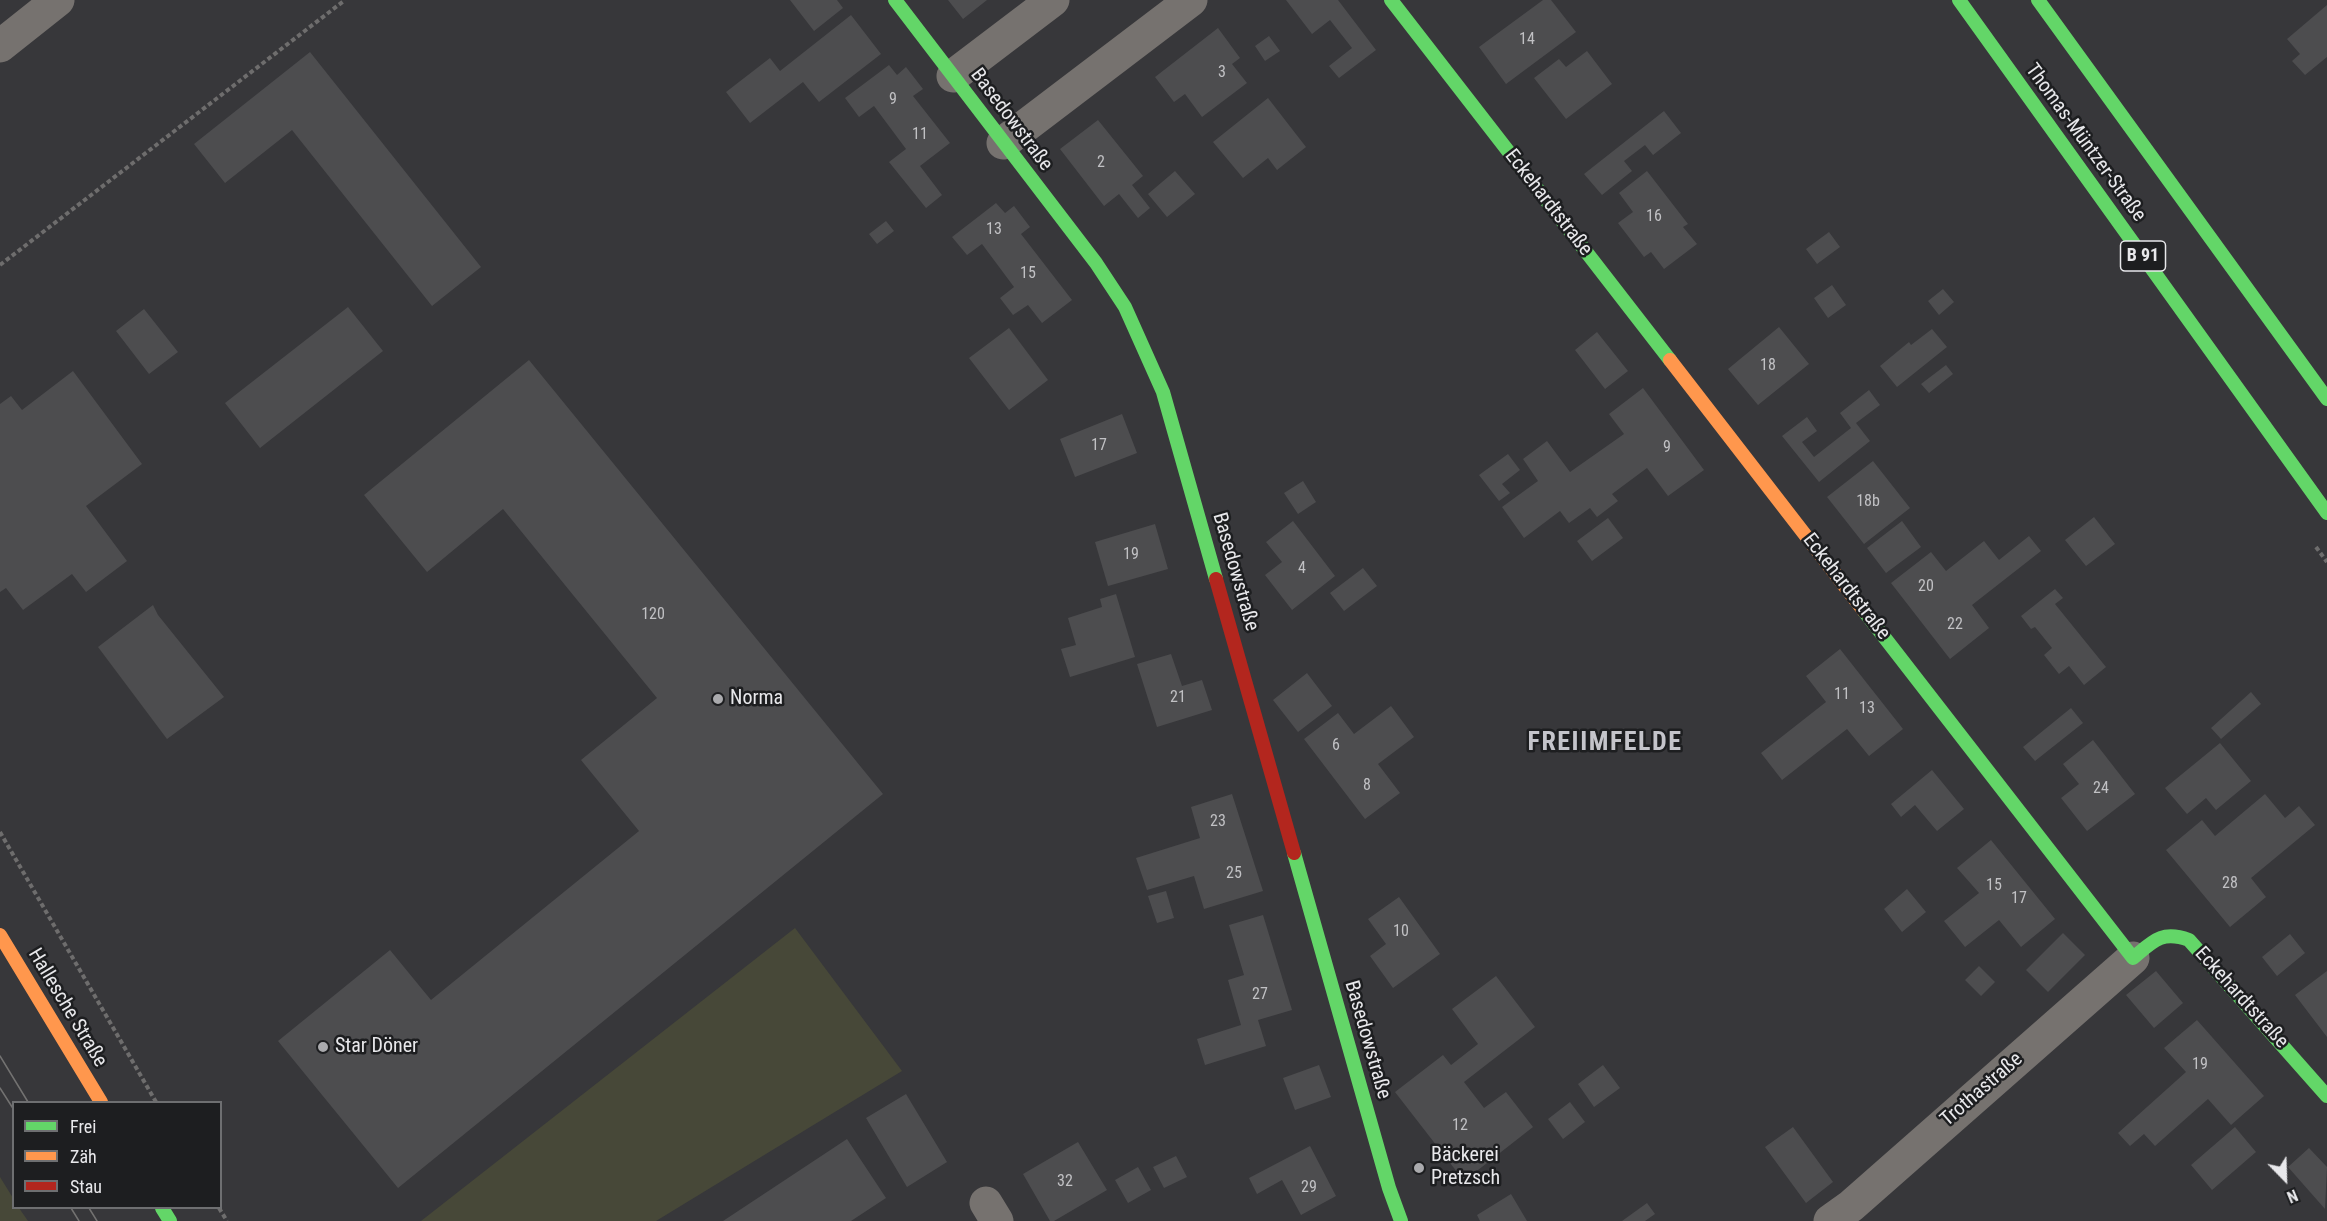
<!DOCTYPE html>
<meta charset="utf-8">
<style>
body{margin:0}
#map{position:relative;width:2327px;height:1221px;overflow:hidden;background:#37373a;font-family:"Roboto Condensed",sans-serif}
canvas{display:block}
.legend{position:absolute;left:12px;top:1101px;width:210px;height:108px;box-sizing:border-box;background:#1d1e20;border:2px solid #6e6f71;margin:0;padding:8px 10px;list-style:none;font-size:18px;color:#e8e8eb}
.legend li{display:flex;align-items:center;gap:12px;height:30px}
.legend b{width:30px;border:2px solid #6e6f71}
.north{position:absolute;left:2255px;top:1149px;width:60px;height:60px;-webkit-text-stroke:4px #1d1e20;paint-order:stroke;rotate:157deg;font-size:16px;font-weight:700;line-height:24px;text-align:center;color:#e8e8eb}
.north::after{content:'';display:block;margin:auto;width:21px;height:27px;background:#e8e8eb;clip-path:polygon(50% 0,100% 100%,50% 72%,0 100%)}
</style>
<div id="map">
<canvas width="2327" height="1221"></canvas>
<ul class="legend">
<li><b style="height:8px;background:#63d668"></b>Frei</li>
<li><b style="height:8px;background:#ff974d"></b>Zäh</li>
<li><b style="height:8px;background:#b3261e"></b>Stau</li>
</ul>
<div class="north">N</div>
</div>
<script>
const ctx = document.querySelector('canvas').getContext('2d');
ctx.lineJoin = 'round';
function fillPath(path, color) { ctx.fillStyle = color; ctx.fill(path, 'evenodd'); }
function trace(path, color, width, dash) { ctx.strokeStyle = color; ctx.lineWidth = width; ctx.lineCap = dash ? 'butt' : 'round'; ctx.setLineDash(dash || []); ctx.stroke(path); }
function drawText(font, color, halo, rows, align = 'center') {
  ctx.font = font + ' "Roboto Condensed",sans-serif'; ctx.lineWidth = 5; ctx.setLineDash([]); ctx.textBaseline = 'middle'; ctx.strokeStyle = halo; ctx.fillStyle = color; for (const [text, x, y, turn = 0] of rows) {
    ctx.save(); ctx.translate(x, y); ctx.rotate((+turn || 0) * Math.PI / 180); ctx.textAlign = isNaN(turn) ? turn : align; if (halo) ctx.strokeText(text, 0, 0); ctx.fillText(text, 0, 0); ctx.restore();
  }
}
fillPath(new Path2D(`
 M795 928 902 1071 656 1221H421Z
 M0 1177 13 1198 14 1208H19L28 1221H0Z`), '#474838');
fillPath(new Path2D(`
 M790 0H837L843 8 814 31Z
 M948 0H987L963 19Z
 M1286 0H1338L1376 50 1339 78 1329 66 1352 48 1330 20 1312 34Z
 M1543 0H1551L1576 32 1506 84 1479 47Z
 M2327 5V57L2305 75 2292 61 2300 54 2287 39Z
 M851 15 881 54 819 102 803 82 750 123 726 92 770 58 780 71Z
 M1218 28 1240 58 1232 64 1247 83 1202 117 1185 94 1174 102 1155 77Z
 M1269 36 1280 51 1265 61 1255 46Z
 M1587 51 1612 84 1566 119 1534 78 1559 59 1566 67Z
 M310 52 481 267 432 306 292 130 225 183 194 144Z
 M889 65 897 75 906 67 923 89 913 96 950 143 920 166 942 195 926 208 889 162 906 149 874 106 859 117 845 98Z
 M1268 98 1306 147 1277 170 1268 158 1243 178 1213 142Z
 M1664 111 1681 133 1653 155 1645 145 1624 161 1632 171 1602 195 1584 174Z
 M1098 120 1143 176 1132 185 1150 208 1138 218 1119 194 1104 206 1060 149Z
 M1175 171 1195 194 1167 217 1148 194Z
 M1647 171 1688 224 1683 227 1697 244 1664 269 1651 252 1644 257 1618 223 1633 212 1619 193Z
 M996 203 1005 213 1014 206 1030 227 1021 234 1072 300 1042 323 1028 305 1013 315 1000 298 1014 287 982 244 967 255 952 237Z
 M886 221 894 231 877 244 869 234Z
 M1829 232 1840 247 1817 264 1806 249Z
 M1832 285 1846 305 1828 318 1814 298Z
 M1943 289 1954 302 1939 315 1928 301Z
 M348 307 383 351 260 448 225 403Z
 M144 309 178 352 149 374 116 331Z
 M1779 327 1809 364 1758 405 1728 369Z
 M1009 328 1048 380 1009 410 969 358Z
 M1932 329 1947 347 1897 387 1880 366 1909 342 1911 345Z
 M1597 332 1628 371 1605 389 1575 350Z
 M529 360 883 794 398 1188 278 1041 390 950 431 1000 639 831 581 760 657 698 503 509 427 572 364 495Z
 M1946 365 1953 374 1929 393 1921 384Z
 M73 371 142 464 86 506 127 561 86 592 72 574 23 610 6 588 0 592V404L11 396 22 410Z
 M1643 388 1704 470 1668 496 1647 468 1612 494 1618 501 1597 517 1590 508 1569 523 1560 511 1524 538 1502 507 1538 481 1523 459 1547 441 1570 472 1624 434 1609 414Z
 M1869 390 1880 405 1856 423 1870 441 1819 482 1782 436 1807 417 1817 431 1802 442 1814 457 1851 428 1840 413Z
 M1122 414 1137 453 1075 477 1060 439Z
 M1508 454 1520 470 1502 484 1510 493 1499 501 1479 475Z
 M1873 461 1910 508 1864 544 1827 497Z
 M1303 481 1316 502 1298 514 1284 493Z
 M2094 517 2115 544 2086 566 2065 540Z
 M1608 518 1623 538 1592 561 1577 541Z
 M1293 521 1335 576 1292 610 1265 575 1282 562 1266 542Z
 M1902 521 1921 547 1886 573 1867 548Z
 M1155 524 1168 569 1108 586 1095 542Z
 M2029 536 2041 551 1972 605 1989 628 1950 659 1891 583 1931 552 1946 571 1984 541 1999 560Z
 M1363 568 1377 586 1344 611 1330 593Z
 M2055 589 2063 598 2055 604 2106 667 2084 685 2069 666 2059 674 2044 655 2052 648 2035 627 2031 629 2021 616Z
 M1116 594 1135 657 1070 677 1061 649 1076 645 1068 618 1102 607 1100 599Z
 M153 605 158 615 224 697 167 739 98 647Z
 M1840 649 1903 729 1869 756 1847 729 1782 780 1761 753 1826 702 1806 676Z
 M1171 654 1182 686 1202 680 1212 710 1157 727 1137 664Z
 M1307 673 1332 706 1298 732 1273 700Z
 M2251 692 2261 704 2221 739 2211 728Z
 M1391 706 1414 737 1378 764 1400 793 1365 819 1304 739 1338 713 1354 734Z
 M2071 708 2083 723 2035 761 2023 747Z
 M2093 740 2135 794 2087 831 2061 798 2079 784 2063 764Z
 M2220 743 2251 781 2216 810 2206 798 2187 814 2165 788Z
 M1932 770 1964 809 1937 831 1915 805 1901 817 1891 804Z
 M1232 794 1263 891 1204 909 1194 876 1147 890 1136 858 1200 838 1191 807Z
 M2265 794 2285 818 2299 806 2315 825 2251 878 2266 897 2230 927 2166 850 2202 820 2215 836Z
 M1991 840 2055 919 2021 947 1999 920 1965 947 1944 921 1979 893 1957 868Z
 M1907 889 1926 912 1902 932 1884 909Z
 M1166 891 1174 918 1157 923 1148 896Z
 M1399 897 1440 954 1393 988 1370 956 1386 944 1368 919Z
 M1263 915 1292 1010 1258 1020 1266 1046 1205 1065 1197 1039 1241 1025 1228 980 1244 975 1229 925Z
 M2063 933 2085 955 2048 992 2026 970Z
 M2290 934 2305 953 2277 976 2262 957Z
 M1979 966 1995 982 1981 996 1965 980Z
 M2156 971 2183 1003 2154 1028 2126 995Z
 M2327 971V1037L2295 995Z
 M1496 976 1535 1027 1464 1082 1484 1108 1506 1092 1533 1127 1464 1181 1395 1092 1443 1055 1451 1065 1478 1044 1452 1009Z
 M2197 1020 2264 1096 2231 1125 2208 1099 2155 1146 2144 1134 2130 1146 2118 1133 2186 1072 2164 1048Z
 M1319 1065 1331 1097 1295 1110 1283 1078Z
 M1603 1065 1620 1088 1594 1107 1578 1084Z
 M906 1094 947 1162 907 1187 866 1118Z
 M1570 1102 1585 1122 1563 1139 1548 1119Z
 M1793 1127 1833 1182 1806 1203 1765 1147Z
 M2235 1127 2256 1152 2212 1190 2191 1165Z
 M847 1139 886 1198 851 1221H723Z
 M1078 1142 1107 1190 1054 1221H1050L1023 1174Z
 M1310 1146 1336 1196 1301 1215 1282 1180 1257 1194 1249 1178Z
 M2309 1148 2327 1167 2325 1209 2288 1167Z
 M1176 1156 1187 1177 1164 1188 1153 1167Z
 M1138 1167 1151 1190 1128 1203 1115 1180Z
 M1511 1194 1527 1221H1480L1477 1215Z
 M1647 1203 1655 1214 1645 1221H1622Z`), '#4d4d4f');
trace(new Path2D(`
 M0 265 345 0
 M2316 547 2327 562
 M0 832 156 1102
 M219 1208 227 1221`), '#6e6d6d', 4, [4.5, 3]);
trace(new Path2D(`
 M0 46 58 0
 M953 76 1053 0
 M1003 143 1191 0
 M986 1203 997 1221
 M1830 1221 1851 1206 2133 958`), '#76726f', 33);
trace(new Path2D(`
 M895 0 1096 263 1125 307 1163 392 1216 579
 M1391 0 1670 360
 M1959 0 2327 513
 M2038 0 2327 399
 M1864 611 2133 958C2153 941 2162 930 2189 940L2327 1096
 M1294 853 1389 1188 1401 1221
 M162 1208 170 1221`), '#63d668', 14);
trace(new Path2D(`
 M1670 360 1864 611
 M0 935 101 1102`), '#ff974d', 14);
trace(new Path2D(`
 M1216 579 1294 853`), '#b3261e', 14);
trace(new Path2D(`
 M0 1056 28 1102
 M0 1088 14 1110
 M71 1208 79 1221
 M89 1208 97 1221`), '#737271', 1.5);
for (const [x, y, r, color] of [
 [718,699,6,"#aaaaad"],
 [323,1047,6,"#aaaaad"],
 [1419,1168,6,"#aaaaad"]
]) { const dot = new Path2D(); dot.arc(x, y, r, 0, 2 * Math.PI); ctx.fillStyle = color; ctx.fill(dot); trace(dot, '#1d1e20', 2); }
drawText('16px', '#c1c1c4', null, [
 ["14",1527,40],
 ["3",1222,73],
 ["9",893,100],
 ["11",920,135],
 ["2",1101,163],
 ["16",1654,217],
 ["13",994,230],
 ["15",1028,274],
 ["18",1768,366],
 ["17",1099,446],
 ["9",1667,448],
 ["18b",1868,502],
 ["19",1131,555],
 ["4",1302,569],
 ["20",1926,587],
 ["120",653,615],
 ["22",1955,625],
 ["11",1842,695],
 ["21",1178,698],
 ["13",1867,709],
 ["6",1336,746],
 ["8",1367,786],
 ["24",2101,789],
 ["23",1218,822],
 ["25",1234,874],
 ["28",2230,884],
 ["15",1994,886],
 ["17",2019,899],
 ["10",1401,932],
 ["27",1260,995],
 ["19",2200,1065],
 ["12",1460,1126],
 ["32",1065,1182],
 ["29",1309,1188]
]);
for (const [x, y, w] of [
 [2143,256,45]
]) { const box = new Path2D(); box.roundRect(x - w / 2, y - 15, w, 30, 4.5); ctx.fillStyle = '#1d1e20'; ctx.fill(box); trace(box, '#e8e8eb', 1.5); }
drawText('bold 18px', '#e8e8eb', null, [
 ["B 91",2143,256]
]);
drawText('20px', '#e8e8eb', '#1d1e20', [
 ["Basedowstraße",1011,120,53],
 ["Thomas-Müntzer-Straße",2085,143,54],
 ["Eckehardtstraße",1548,203,52],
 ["Basedowstraße",1235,572,74],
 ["Eckehardtstraße",1846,587,52],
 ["Eckehardtstraße",2241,998,48],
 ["Hallesche Straße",67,1008,59],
 ["Basedowstraße",1367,1040,74],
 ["Trothastraße",1982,1090,-41]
]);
drawText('20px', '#e8e8eb', '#1d1e20', [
 ["Norma",730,699],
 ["Star Döner",335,1047],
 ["Bäckerei",1431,1156],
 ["Pretzsch",1431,1179]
], 'left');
ctx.letterSpacing = '1.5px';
drawText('bold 26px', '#c4c4ca', '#1d1e20', [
 ["FREIIMFELDE",1605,743]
]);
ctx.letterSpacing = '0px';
</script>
